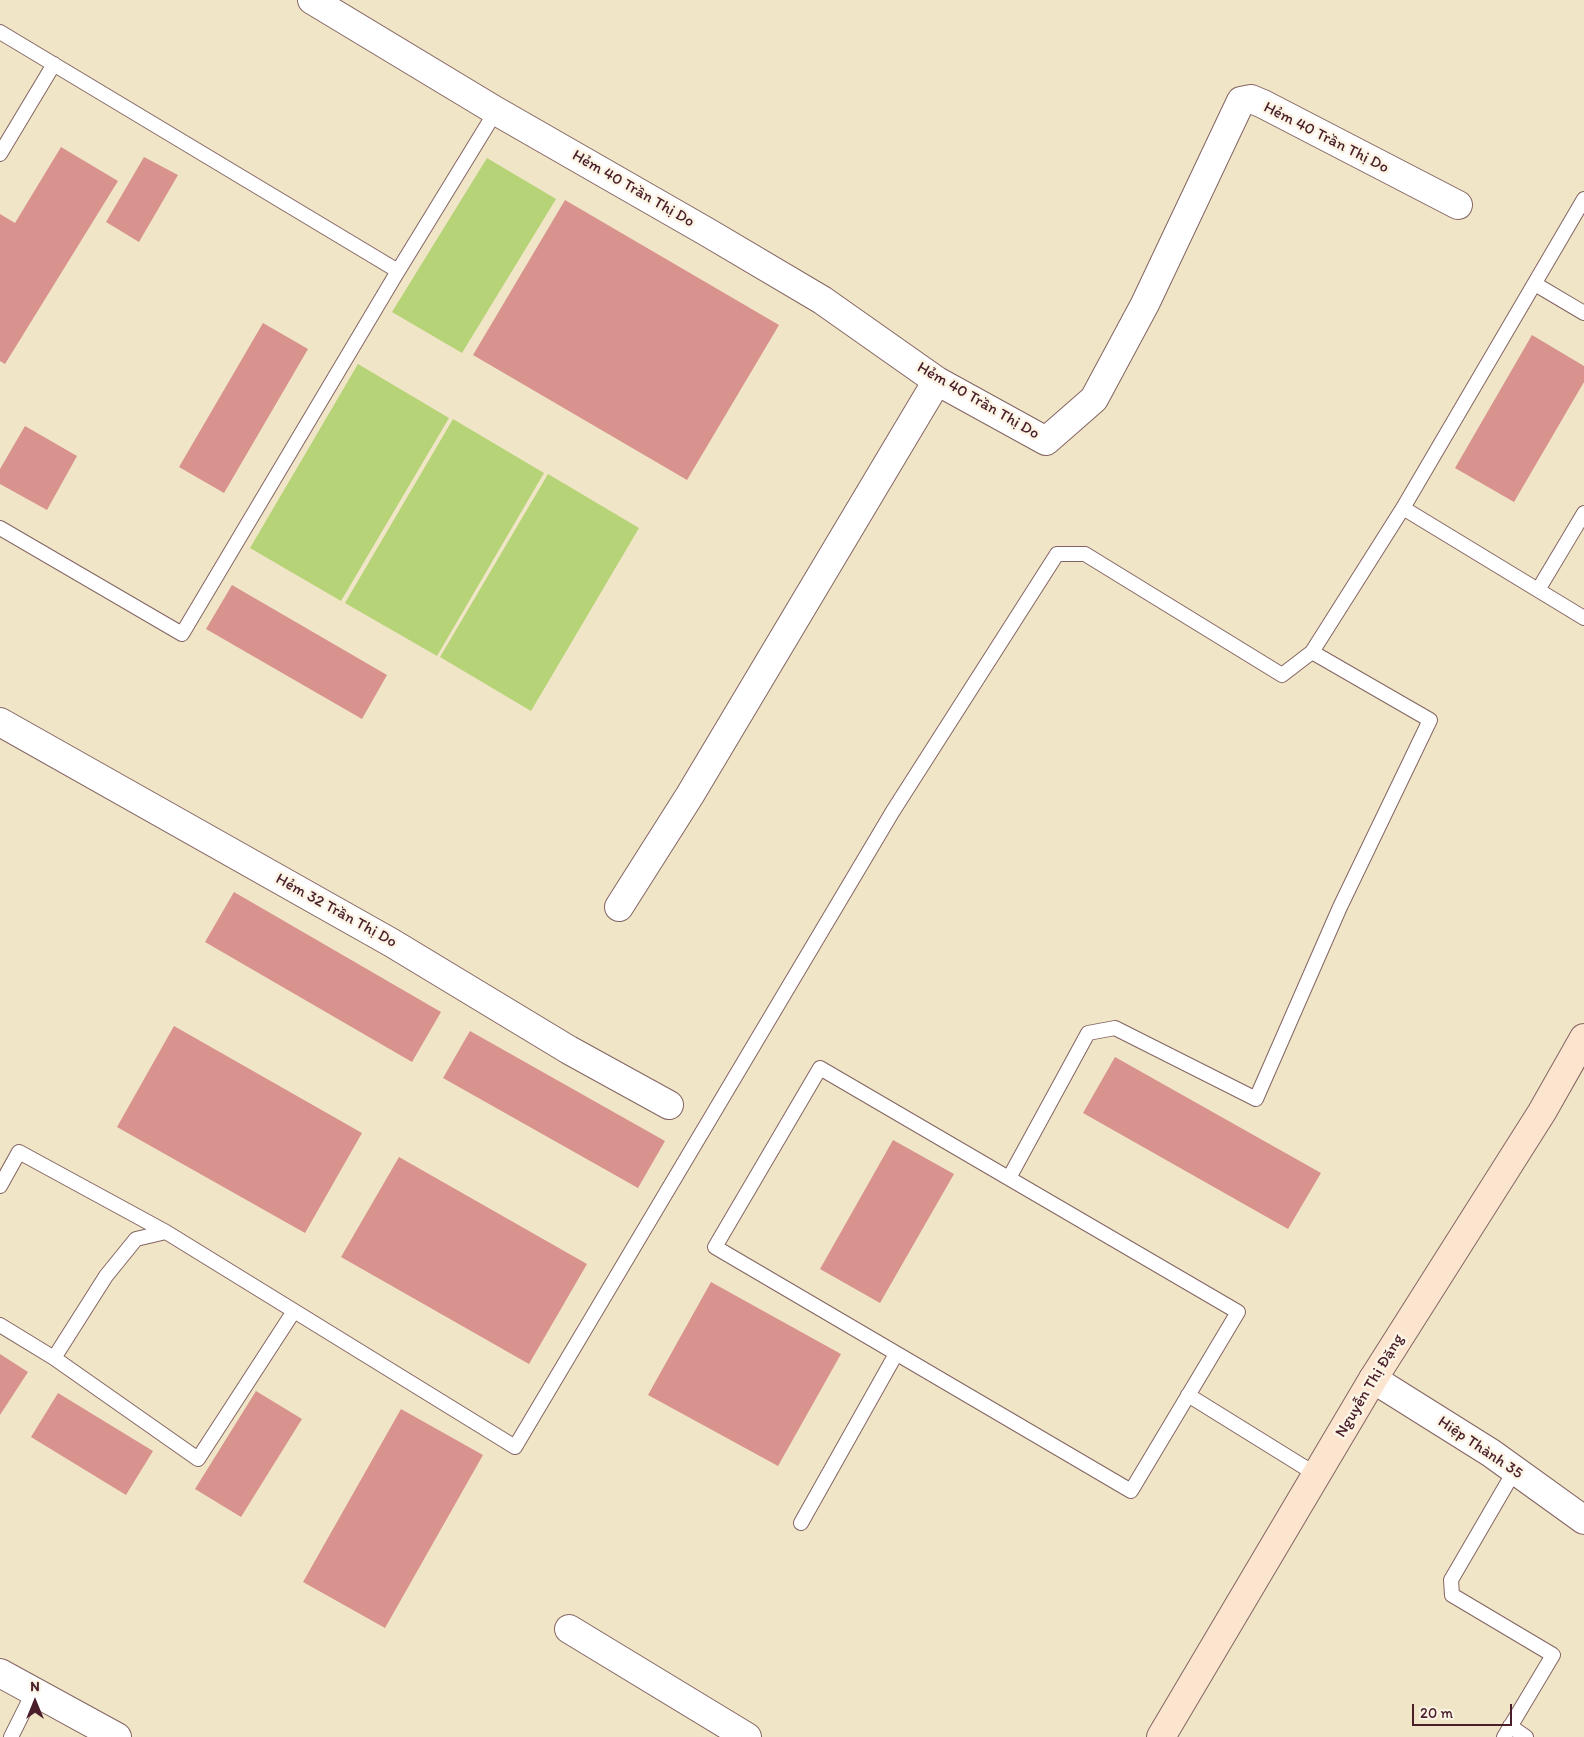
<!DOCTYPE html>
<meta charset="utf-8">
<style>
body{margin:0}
#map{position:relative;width:1584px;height:1737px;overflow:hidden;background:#f0e5c7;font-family:Itim,sans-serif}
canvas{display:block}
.north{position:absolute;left:10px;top:1677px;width:50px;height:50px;-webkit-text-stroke:4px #fcf5e5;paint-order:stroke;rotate:0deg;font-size:14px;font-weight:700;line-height:20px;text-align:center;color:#4a1f2b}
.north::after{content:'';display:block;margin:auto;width:18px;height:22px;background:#4a1f2b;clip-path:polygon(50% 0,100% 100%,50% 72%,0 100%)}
.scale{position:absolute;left:1412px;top:1704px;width:100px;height:22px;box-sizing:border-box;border:2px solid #4a1f2b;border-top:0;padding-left:6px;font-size:15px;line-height:18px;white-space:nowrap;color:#4a1f2b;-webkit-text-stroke:4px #fcf5e5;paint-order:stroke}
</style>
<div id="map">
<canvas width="1584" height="1737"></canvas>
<div class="north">N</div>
<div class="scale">20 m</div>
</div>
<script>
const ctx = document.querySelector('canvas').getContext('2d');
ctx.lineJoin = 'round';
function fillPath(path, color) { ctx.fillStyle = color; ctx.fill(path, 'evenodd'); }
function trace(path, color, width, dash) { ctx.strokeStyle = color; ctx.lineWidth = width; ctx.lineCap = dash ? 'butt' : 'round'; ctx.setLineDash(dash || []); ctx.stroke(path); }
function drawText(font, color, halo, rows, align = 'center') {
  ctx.font = font + ' Itim,sans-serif'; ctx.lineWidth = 5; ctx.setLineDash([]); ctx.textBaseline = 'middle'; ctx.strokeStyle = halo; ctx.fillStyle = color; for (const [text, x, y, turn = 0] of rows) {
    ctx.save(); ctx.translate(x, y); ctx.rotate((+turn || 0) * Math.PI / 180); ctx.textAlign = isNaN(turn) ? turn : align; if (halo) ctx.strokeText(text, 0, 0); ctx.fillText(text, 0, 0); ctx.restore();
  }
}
fillPath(new Path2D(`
 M487 158 556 199 462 353 392 312Z
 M358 364 449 418 341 601 250 548Z
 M453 419 544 473 437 656 345 603Z
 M548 474 639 528 531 711 440 657Z`), '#b7d378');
fillPath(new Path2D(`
 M61 147 118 181 5 364 0 361V214L15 223Z
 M144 157 178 175 139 242 106 222Z
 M565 200 779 325 687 480 473 355Z
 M263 323 308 349 224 493 179 467Z
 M1532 335 1584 366V382L1514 502 1455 468Z
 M25 426 77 456 47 510 0 484V469Z
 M232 585 387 675 362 719 206 629Z
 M234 892 441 1012 412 1062 205 942Z
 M174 1026 362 1133 305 1233 117 1127Z
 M470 1031 665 1141 638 1188 443 1078Z
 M1115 1057 1321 1173 1288 1229 1083 1113Z
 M893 1140 954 1174 880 1303 820 1269Z
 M399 1157 587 1264 529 1364 341 1257Z
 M711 1282 841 1354 778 1466 648 1395Z
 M0 1354 28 1372 0 1415Z
 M256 1391 302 1419 241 1517 195 1489Z
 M58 1393 153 1451 126 1495 31 1437Z
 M401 1409 483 1455 385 1628 303 1582Z`), '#d9938f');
const lane = new Path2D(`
 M0 32 398 271 496 111
 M0 154 54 64
 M1535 284 1584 313
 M1403 508 1584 618
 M0 528 182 634 398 271
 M1538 590 1584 513
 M820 1068 1238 1312 1131 1491 715 1247Z
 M1009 1178 1088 1033 1115 1028 1256 1099 1340 907 1430 720 1312 652 1403 508 1584 199
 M0 1186 19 1152 166 1232
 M0 1325 54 1358 106 1276 136 1239 166 1232 515 1447 893 811 1057 554H1085L1282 675 1312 652
 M54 1358 198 1459 294 1311
 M1188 1395 1317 1475
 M801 1523 896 1354
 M1510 1726 1526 1737
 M11 1737 34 1691
 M1504 1737 1553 1655 1452 1595 1451 1580 1515 1470`);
const street = new Path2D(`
 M312 0 496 111 707 232 822 300 937 381 1046 441 1094 399 1145 304 1241 101 1251 99 1263 104 1458 205
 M0 722 392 943 569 1050 669 1105
 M619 907 690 795 937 381
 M1373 1379 1491 1453 1584 1520
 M569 1629 747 1737
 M0 1673 117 1737`);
const secondary = new Path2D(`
 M1161 1737 1373 1379 1542 1112 1584 1038`);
trace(lane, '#846462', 16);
trace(street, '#846462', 30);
trace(secondary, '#846462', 30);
trace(lane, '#fff', 14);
trace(street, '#fff', 28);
trace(secondary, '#fbe5cf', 28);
drawText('16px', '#4a1f2b', '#fcf5e5', [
 ["Hẻm 40 Trần Thị Do",1326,138,27],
 ["Hẻm 40 Trần Thị Do",633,189,30],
 ["Hẻm 40 Trần Thị Do",978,401,30],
 ["Hẻm 32 Trần Thị Do",336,911,29],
 ["Nguyễn Thị Đặng",1370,1386,-59],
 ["Hiệp Thành 35",1480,1448,34]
]);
</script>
